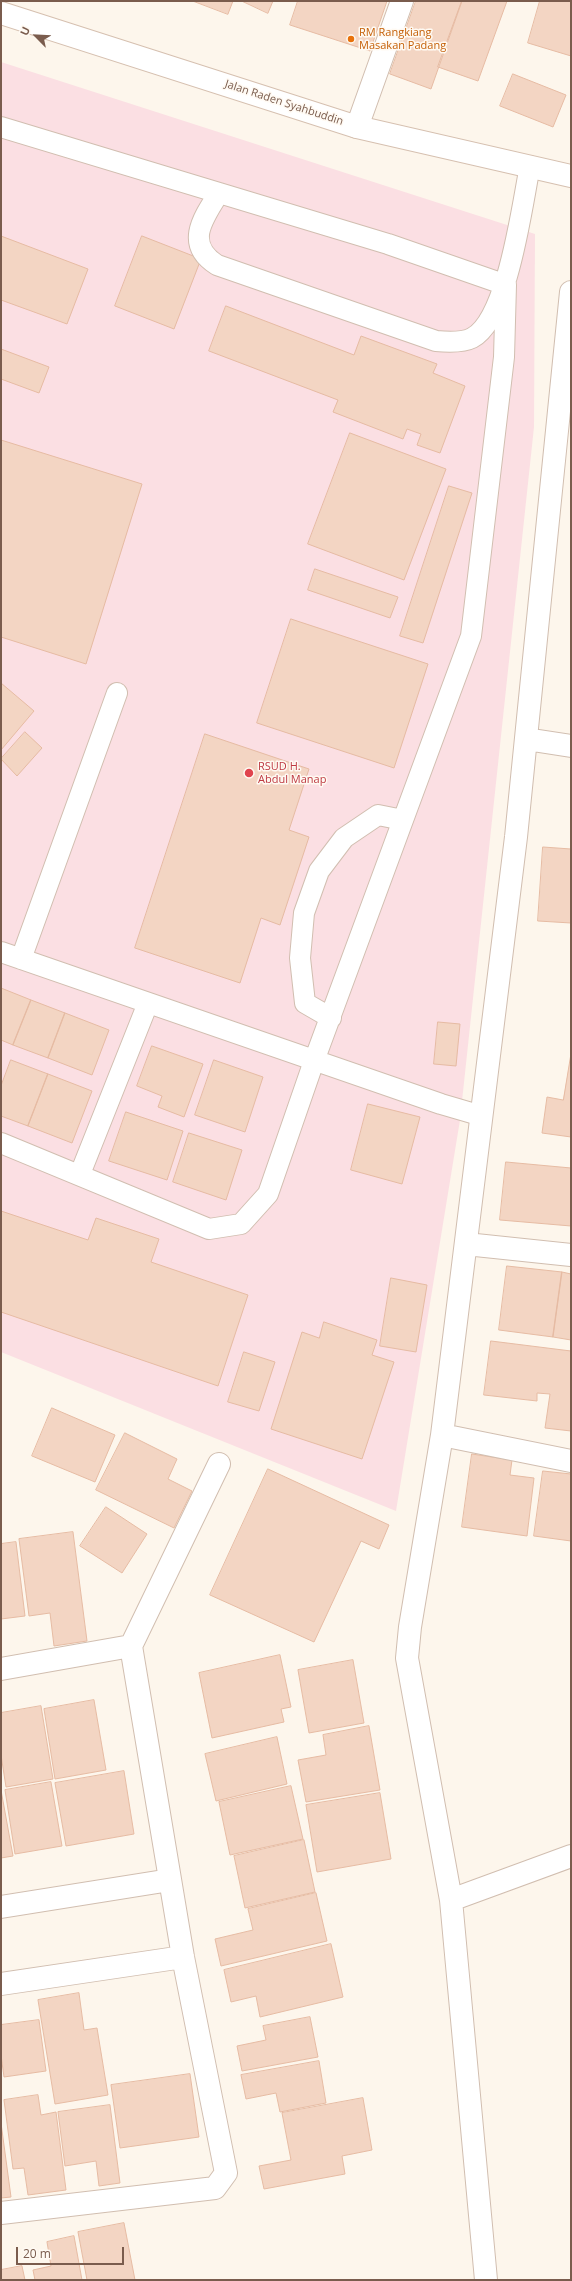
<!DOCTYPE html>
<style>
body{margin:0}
#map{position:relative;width:572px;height:2281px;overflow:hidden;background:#fdf6ec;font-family:"Open Sans",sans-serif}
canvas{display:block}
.frame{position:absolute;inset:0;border:2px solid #7a5c4d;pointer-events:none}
.north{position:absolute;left:16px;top:16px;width:40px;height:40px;-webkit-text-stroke:3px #fffaf3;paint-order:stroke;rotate:294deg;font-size:11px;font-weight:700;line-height:16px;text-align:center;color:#7a5c4d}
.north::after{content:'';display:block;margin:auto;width:14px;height:18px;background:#7a5c4d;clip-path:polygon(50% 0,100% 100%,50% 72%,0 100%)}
.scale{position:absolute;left:16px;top:2247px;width:108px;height:18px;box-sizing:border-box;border:2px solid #7a5c4d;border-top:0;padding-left:5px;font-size:12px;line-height:14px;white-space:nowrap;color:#7a5c4d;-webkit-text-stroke:3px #fffaf3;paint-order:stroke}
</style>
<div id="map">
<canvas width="572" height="2281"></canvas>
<div class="frame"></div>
<div class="north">U</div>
<div class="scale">20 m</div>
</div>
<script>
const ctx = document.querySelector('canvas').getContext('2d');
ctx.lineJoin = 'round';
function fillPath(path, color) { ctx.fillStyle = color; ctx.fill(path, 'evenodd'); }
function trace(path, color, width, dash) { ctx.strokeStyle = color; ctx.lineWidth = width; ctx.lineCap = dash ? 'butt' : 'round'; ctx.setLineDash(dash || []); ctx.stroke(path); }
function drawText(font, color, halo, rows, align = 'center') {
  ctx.font = font + ' "Open Sans",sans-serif'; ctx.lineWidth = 3; ctx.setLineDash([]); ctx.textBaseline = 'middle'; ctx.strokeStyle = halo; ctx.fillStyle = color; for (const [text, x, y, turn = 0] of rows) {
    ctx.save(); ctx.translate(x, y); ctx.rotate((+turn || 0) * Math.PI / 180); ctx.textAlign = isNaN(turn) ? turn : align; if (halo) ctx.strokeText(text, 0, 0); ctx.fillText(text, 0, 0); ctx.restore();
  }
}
fillPath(new Path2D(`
 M1 62 535 234 534 427 460 1120 396 1511 1 1352Z`), '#fbdfe3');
const building = new Path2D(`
 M193 1H233L228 14Z
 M242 1H273L268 13Z
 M298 1H387L370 51 290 25Z
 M416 1H462L431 89 390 74Z
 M462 1H507L478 81 438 67Z
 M540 1H571V56L528 43Z
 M513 74 566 95 553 127 500 106Z
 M1 236 88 269 67 324 1 300Z
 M142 236 201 259 174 329 115 306Z
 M226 306 354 355 361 336 437 364 433 373 465 386 440 453 417 445 421 434 407 429 403 439 333 412 338 400 209 351Z
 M1 349 49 367 39 393 1 379Z
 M350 433 446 469 404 580 308 544Z
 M1 440 142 484 86 664 1 637Z
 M449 486 472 493 423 643 400 636Z
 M315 569 398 597 390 618 308 590Z
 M291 619 428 664 394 768 257 723Z
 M1 683 34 711 1 750Z
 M25 732 42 748 17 776 1 759Z
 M205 734 309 769 289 830 309 837 280 925 261 918 240 983 135 948Z
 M543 847 571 849V923L538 921Z
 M1 988 31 1000 13 1045 1 1040Z
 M31 1000 65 1013 48 1058 13 1045Z
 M65 1013 109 1030 92 1075 48 1058Z
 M438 1022 460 1024 456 1066 434 1064Z
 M152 1046 203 1064 184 1117 158 1107 162 1096 137 1086Z
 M571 1054V1137L542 1133 547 1097 563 1100Z
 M11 1060 48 1074 28 1126 1 1116V1086Z
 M214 1060 263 1077 245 1132 195 1115Z
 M48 1074 92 1091 72 1143 28 1126Z
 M368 1104 420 1117 402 1184 351 1170Z
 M126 1112 183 1131 167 1180 109 1161Z
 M189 1133 242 1150 226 1200 173 1182Z
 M506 1162 571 1168V1226L500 1220Z
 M1 1211 88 1240 96 1218 159 1239 151 1262 248 1295 218 1386 1 1312Z
 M507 1266 562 1272 553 1337 499 1330Z
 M562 1272 571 1274V1340L553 1337Z
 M391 1278 427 1285 416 1352 380 1346Z
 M324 1322 377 1340 372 1355 394 1362 362 1459 271 1429 302 1332 319 1338Z
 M491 1341 571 1351V1431L545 1428 550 1394 537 1393V1401L484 1395Z
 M244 1352 275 1362 259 1411 228 1402Z
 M52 1408 115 1435 95 1482 32 1456Z
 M125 1433 177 1459 168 1479 192 1491 174 1528 96 1490Z
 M472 1454 512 1460 510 1475 534 1478 527 1536 462 1527Z
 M268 1469 389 1525 379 1549 361 1541 314 1642 210 1595Z
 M543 1471 571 1474V1541L534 1536Z
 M106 1507 147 1534 122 1573 80 1546Z
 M73 1532 87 1641 54 1646 50 1613 29 1616 19 1539Z
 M16 1542 25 1616 1 1619V1544Z
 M280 1655 291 1707 281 1709 284 1722 212 1738 199 1673Z
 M353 1660 364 1723 309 1733 298 1670Z
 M94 1700 106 1770 55 1779 44 1709Z
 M41 1706 53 1779 6 1787 1 1755V1713Z
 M369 1726 380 1790 306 1802 298 1760 326 1755 323 1735Z
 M277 1737 287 1784 216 1801 205 1754Z
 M124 1771 134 1834 66 1846 55 1783Z
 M51 1782 62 1846 15 1854 5 1790Z
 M291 1786 303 1839 230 1855 219 1802Z
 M1 1790 13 1856 1 1858Z
 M380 1793 391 1859 317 1872 306 1805Z
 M304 1840 315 1892 245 1908 234 1856Z
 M316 1893 327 1941 221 1966 215 1939 253 1930 248 1909Z
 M331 1944 343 1997 260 2017 256 1996 231 2002 224 1970Z
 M79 1993 84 2030 97 2028 108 2095 55 2104 38 2000Z
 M310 2017 318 2057 242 2071 237 2046 266 2040 263 2026Z
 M39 2020 46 2071 4 2077 1 2055V2025Z
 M319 2061 326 2103 280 2112 276 2093 246 2099 241 2075Z
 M190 2074 199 2137 120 2148 111 2085Z
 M38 2095 41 2115 56 2112 66 2190 28 2195 24 2168 13 2169 4 2100Z
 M363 2098 372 2150 342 2156 345 2174 264 2189 259 2166 291 2160 282 2113Z
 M110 2105 120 2183 99 2186 96 2161 65 2166 58 2112Z
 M1 2123 11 2197 1 2198Z
 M124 2223 135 2280H87L78 2232Z
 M74 2236 82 2280H35L33 2270 51 2266 47 2242Z
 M22 2266 25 2280H1V2270Z`);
fillPath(building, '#f3d5c3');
trace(building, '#e6bba3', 1);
const lane = new Path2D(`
 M1 127 388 244 506 285 504 357 471 636 314 1061 268 1194 241 1224 209 1229 1 1143
 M219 193C203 218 184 244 217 265L436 341C447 342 462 343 472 338 508 319 522 205 530 166
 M1 952 441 1104 482 1116
 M21 959 117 693
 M331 1018 305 1003 300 958 304 913 319 871 344 838 378 815 403 820
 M80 1174 148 1003`);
const street = new Path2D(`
 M357 127 402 1
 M526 739 571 746
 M466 1244 571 1255
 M442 1435 571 1461
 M1 1669 131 1646
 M451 1900 571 1856
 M1 1907 170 1880
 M1 1984 183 1957
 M1 2213 215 2188 226 2173 183 1957 131 1646 219 1464
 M486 2280 451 1900 407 1658 410 1627 442 1435 516 837 571 292`);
const secondary = new Path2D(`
 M1 13 357 127 571 176`);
trace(lane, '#d1beb0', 22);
trace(street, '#d1beb0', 24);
trace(secondary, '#d6c0b0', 24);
trace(lane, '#fff', 20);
trace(street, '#fff', 22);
trace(secondary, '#fff', 22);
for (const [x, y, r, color] of [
 [351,39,4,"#e8710a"],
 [249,773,5,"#e0444e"]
]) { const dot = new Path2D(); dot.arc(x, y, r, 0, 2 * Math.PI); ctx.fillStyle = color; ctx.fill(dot); trace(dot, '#fffaf3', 1.5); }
drawText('11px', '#c56008', '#fffaf3', [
 ["RM Rangkiang",359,33],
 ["Masakan Padang",359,46]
], 'left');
drawText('11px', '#7a5c4d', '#fffaf3', [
 ["Jalan Raden Syahbuddin",284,103,18]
]);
drawText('11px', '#be3a42', '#fffaf3', [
 ["RSUD H.",258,767],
 ["Abdul Manap",258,780]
], 'left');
</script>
